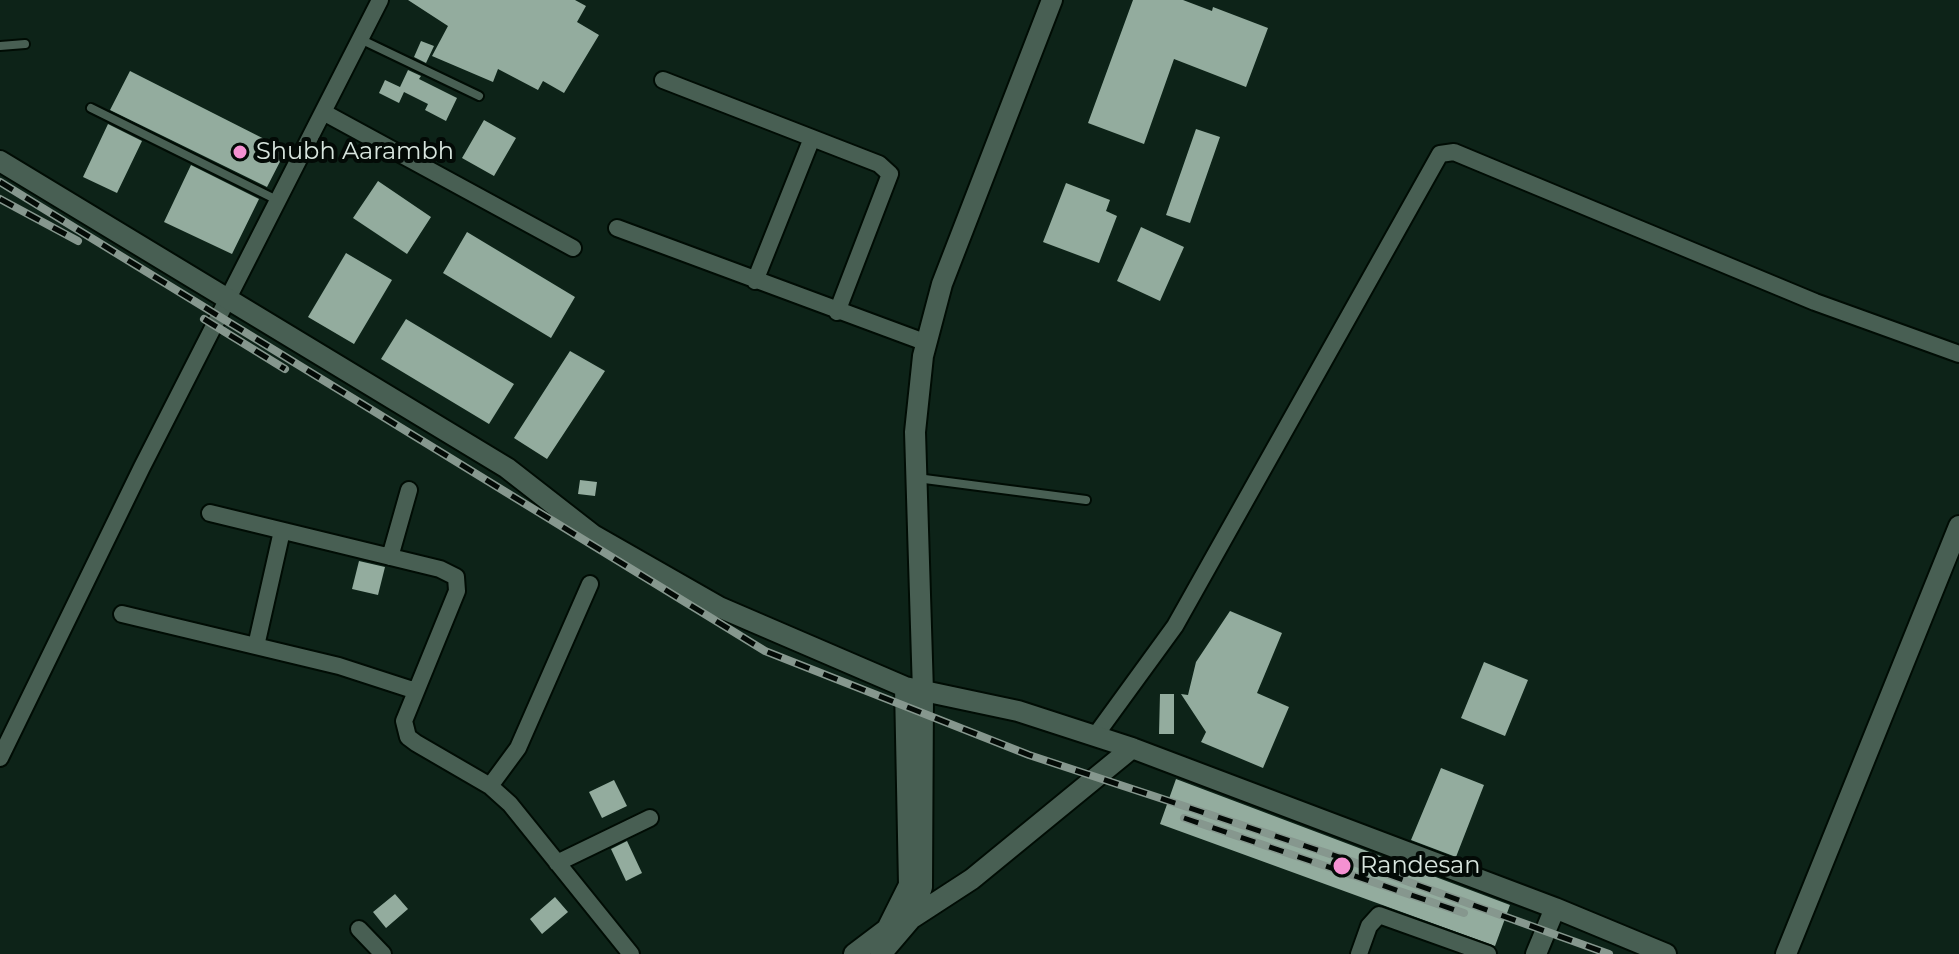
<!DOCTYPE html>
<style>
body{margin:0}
canvas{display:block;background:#0d2318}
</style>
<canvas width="1959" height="954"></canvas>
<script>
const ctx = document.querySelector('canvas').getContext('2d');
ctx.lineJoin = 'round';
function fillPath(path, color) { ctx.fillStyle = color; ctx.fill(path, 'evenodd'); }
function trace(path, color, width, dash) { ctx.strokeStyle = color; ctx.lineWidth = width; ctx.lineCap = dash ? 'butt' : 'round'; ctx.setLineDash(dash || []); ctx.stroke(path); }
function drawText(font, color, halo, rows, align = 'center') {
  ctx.font = font + ' Montserrat,sans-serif'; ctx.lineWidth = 8; ctx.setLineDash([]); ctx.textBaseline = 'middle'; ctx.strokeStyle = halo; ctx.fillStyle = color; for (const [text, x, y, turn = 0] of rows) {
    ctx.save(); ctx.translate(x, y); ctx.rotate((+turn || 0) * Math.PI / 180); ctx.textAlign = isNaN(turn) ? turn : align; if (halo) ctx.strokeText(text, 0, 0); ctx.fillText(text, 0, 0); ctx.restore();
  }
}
fillPath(new Path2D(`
 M408 0H575L586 6 577 22 599 35 564 93 543 81 538 90 498 69 493 82 432 56 448 26Z
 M1133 0H1183L1212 11 1213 7 1268 28 1246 87 1174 59 1144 144 1088 123Z
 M421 41 434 46 426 63 414 57Z
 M408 70 421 76 419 79 457 98 446 121 425 110 428 104 404 92 399 103 379 93 385 80 400 87Z
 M130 71 286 150 267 187 110 110Z
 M484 120 516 138 494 176 462 158Z
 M108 124 142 141 117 193 83 177Z
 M1196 129 1220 137 1190 223 1166 215Z
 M191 165 259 199 232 254 164 222Z
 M378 181 431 217 407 254 353 218Z
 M1066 183 1110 200 1106 211 1117 216 1099 263 1043 242Z
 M1141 227 1184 247 1160 301 1117 281Z
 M467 232 575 297 551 338 443 273Z
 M346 253 392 280 354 344 308 317Z
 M406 319 514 384 489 424 381 359Z
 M570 351 605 371 547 459 514 438Z
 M580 480 597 482 595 496 578 494Z
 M359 561 385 567 378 595 352 589Z
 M1230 611 1282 633 1257 693 1289 707 1263 768 1201 742 1206 732 1181 694 1188 695 1196 662Z
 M1484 662 1528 680 1505 736 1461 718Z
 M1160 694H1174V734H1159Z
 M1441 768 1484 785 1456 857 1411 840Z
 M1176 779 1510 905 1495 946 1160 824Z
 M614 780 627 806 602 818 589 792Z
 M627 841 642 873 626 881 611 849Z
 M395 894 408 909 386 928 373 912Z
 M555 897 568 912 542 934 530 919Z`), '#93ac9e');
const service = new Path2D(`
 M360 39 479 96
 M0 46 25 44
 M91 108 277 200
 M917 478 1086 500`);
const minor = new Path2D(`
 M663 80 879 164 890 174 837 312
 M323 112 573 248
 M617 228 927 343
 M755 281 812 138
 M210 513 440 569 456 577 457 591 404 721 408 737 416 743 490 786 510 804 631 954
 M390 557 409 490
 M122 614 339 666 416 691
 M256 646 282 531
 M1095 736 1175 626 1440 154 1454 152 1815 302 1959 354
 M0 758 142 467 380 0
 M490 786 518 748 590 584
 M557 863 650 818
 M359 929 383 954
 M1359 954 1369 926 1379 915 1488 954`);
const tertiary = new Path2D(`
 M0 161 507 468 593 535 719 607 905 687 1018 711 1132 748 1555 908 1666 954
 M909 920 972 879 1132 748
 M854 954 887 929 909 885 905 687
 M881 954 910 920 922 887 923 692 915 432 923 356 942 284 1052 0
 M1536 954 1555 908
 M1786 954 1959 526`);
trace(service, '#000c04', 12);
trace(minor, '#000c04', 20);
trace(tertiary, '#000c04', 24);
trace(service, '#485f53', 8);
trace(minor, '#485f53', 16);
trace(tertiary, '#485f53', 20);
const rail = new Path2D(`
 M0 182 765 651 1029 755 1345 859 1609 954
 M0 199 78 241
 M204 319 285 369
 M1184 818 1464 913`);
trace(rail, '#86978e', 8);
trace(rail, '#030a06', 5, [15]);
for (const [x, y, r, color] of [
 [240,152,8,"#f591d2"],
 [1342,866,10,"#f591d2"]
]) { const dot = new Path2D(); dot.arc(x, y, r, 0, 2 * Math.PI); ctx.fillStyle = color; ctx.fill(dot); trace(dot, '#030a06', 3); }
drawText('24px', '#d8e5de', '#030a06', [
 ["Shubh Aarambh",256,152],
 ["Randesan",1360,866]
], 'left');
</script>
